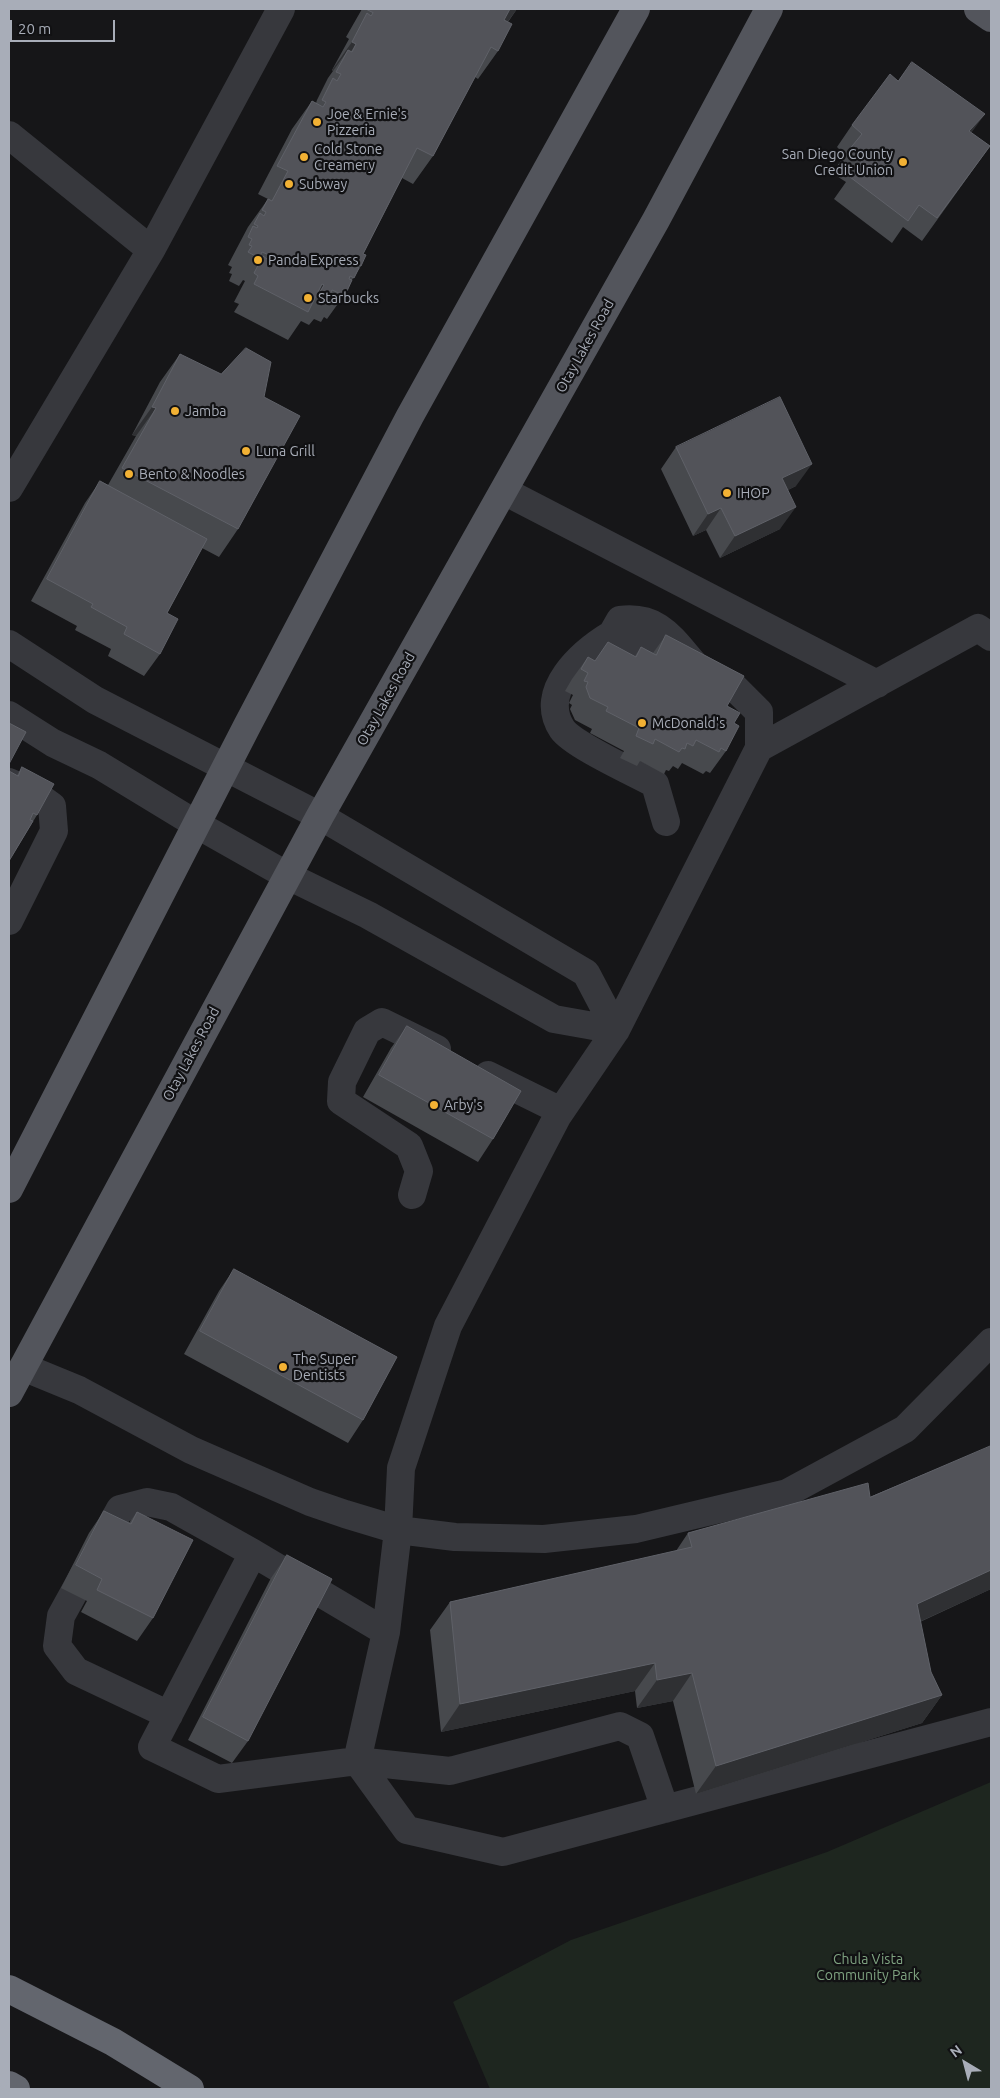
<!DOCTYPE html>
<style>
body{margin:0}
#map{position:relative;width:1000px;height:2098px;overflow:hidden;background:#161618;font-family:Ubuntu,sans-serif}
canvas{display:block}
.frame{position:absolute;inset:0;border:10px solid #a8adb8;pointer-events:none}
.north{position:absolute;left:940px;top:2038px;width:50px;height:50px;-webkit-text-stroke:4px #111113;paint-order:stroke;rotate:323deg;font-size:14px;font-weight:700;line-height:20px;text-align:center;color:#a8adb8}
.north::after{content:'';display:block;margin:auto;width:18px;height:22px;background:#a8adb8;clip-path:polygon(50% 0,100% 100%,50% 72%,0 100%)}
.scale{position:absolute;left:10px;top:20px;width:105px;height:22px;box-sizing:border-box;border:2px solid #a8adb8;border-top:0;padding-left:6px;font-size:15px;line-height:18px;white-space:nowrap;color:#a8adb8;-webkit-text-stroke:4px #111113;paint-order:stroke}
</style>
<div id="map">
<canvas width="1000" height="2098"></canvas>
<div class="frame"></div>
<div class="north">N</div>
<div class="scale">20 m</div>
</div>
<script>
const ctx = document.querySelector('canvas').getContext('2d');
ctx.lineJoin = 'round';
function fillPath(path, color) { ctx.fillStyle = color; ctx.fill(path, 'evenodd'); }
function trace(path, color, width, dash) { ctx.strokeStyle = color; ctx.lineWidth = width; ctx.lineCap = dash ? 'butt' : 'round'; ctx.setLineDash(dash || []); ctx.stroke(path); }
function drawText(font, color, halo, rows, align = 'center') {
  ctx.font = font + ' Ubuntu,sans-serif'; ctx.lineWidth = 4.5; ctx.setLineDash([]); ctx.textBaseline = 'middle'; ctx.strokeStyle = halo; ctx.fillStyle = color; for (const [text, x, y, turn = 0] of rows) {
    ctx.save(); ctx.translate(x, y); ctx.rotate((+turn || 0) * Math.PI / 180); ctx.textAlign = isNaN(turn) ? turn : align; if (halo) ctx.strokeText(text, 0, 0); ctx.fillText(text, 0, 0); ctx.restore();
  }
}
fillPath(new Path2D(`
 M991 1782V2089H490L453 2002 571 1940 827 1852Z`), '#1e261f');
trace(new Path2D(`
 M9 135 151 250
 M9 488 151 250 281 9
 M504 491 877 684
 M612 634 620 620C659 615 672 639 695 665
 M991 637 978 628 759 748 616 1030 557 1117 448 1326 401 1468 398 1530 386 1632 357 1761 407 1830 503 1852 991 1722
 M9 644 95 700 320 816 586 973 616 1030 554 1019 368 915 288 876 196 824 99 765 53 743 9 715
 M9 782 34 793 52 806 54 831 9 921
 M666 822 655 784C635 773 573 745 562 729 537 691 582 652 612 634L664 660 696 666 733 686 759 712V748
 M488 1075 561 1111
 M412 1195 419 1171 409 1146 341 1101 342 1082 367 1031 382 1022 437 1049
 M23 1367 79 1390 191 1450 310 1502 345 1514 398 1530 455 1537 544 1539 636 1529 787 1493 905 1429 991 1342
 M386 1632 253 1553 152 1747 218 1779 357 1761 450 1771 620 1726 640 1736 665 1809
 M169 1715 76 1671 57 1646 61 1616 120 1509 147 1502 171 1507 253 1553`), '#37383d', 28);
trace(new Path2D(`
 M978 9 991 18
 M9 1189 247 726 410 416 636 9
 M9 1393 320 816 656 220 769 9`), '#53555c', 28);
trace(new Path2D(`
 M9 1989 113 2042 190 2089
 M9 2085 16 2089`), '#63666e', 28);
fillPath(new Path2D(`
 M362 9H517L508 22 498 51 478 79 475 77 433 156 413 184 402 178 363 254 361 266 352 280 347 291 327 319 324 317 321 322 314 319 309 325 301 321 288 340 234 312 239 304 234 302 245 281 243 280 239 286 229 281 232 274 229 273 232 267 228 265 248 227 268 199 258 194 292 129 312 101 316 103 317 100 328 78 333 71 332 70 349 39 346 37Z
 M898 81 990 146 922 241 903 227 892 243 834 199 846 182 832 173 845 155 837 147 852 125Z
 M180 354 238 529 219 557 202 548 167 613 160 654 144 676 108 656 111 649 75 630 77 626 31 601 85 503 100 481 108 485 136 436 132 435 160 382Z
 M676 447 796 486 788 490 780 529 720 558 706 530 693 536 661 469Z
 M666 635 727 706 734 723 726 751 710 773 706 771 703 774 682 763 678 769 673 766 669 771 666 770 664 774 640 761 637 766 620 758 624 751 590 733 592 729 575 720 570 709 572 705 569 703 573 695 565 691 572 679 588 657 595 661 635 656 641 647 653 653Z
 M22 767 37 815 9 861 17 775Z
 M407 1026 493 1139 478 1162 363 1097 391 1048Z
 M234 1269 363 1420 348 1443 184 1354 219 1291Z
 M991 1446V1589L920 1622 931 1672 942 1695 922 1723 696 1794 673 1701 637 1708 635 1691 441 1732 430 1630 450 1602 676 1551 688 1533 870 1497Z
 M104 1511 129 1523 137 1512 153 1618 137 1641 81 1612 87 1601 61 1588 89 1533Z
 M287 1555 248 1741 232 1763 188 1740 271 1578Z`), '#47494d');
fillPath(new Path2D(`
 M509 9H517L503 28 494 30Z
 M352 42 356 44 337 72 348 50 333 71 332 70Z
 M985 114 969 136V131Z
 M322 284 324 285 306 311Z
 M152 407 156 408 136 436 132 435Z
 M812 464 796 486 767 500 782 478Z
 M796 507 780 529 720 558 735 536Z
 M721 508 706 530 693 536 708 514Z
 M991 1570V1589L897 1632 917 1604Z
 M655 1663 635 1691 441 1732 460 1704Z
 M692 1673 673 1701 637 1708 657 1680Z
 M942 1695 922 1723 696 1794 716 1766Z`), '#2f3033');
const building = new Path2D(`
 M366 9H510L504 20 512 24 498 51 491 47 433 156 417 148 363 254 366 255 361 266 357 264 356 266 359 268 354 278 350 276 349 279 352 280 347 291 343 289 341 294 332 290 329 297 320 292 324 285 322 284 308 312 254 284 258 276 254 273 263 256 267 259 269 255 262 252 259 258 248 252 252 246 249 245 252 239 248 237 253 226 257 228 258 226 254 224 260 213 264 216 266 212 262 210 268 199 272 201 288 171 277 166 312 101 323 107 326 102 322 100 333 78 337 81 341 74 336 72 348 50 352 52 356 44 352 42 367 13 371 16 373 13Z
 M912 62 985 114 969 131 990 146 937 218 919 205 908 221 850 177 862 161 848 151 862 134 852 125 890 74 898 81Z
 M246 348 271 362 264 397 300 416 238 529 122 468 156 408 152 407 180 354 221 374Z
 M780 397 812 464 782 478 796 507 735 536 721 508 708 514 676 447Z
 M100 481 207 539 167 613 178 619 160 654 124 634 127 627 91 607 93 604 47 579Z
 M666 635 744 676 727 706 740 713 734 723 739 726 726 751 721 748 719 752 696 740 693 746 687 743 685 749 682 748 679 752 655 739 653 744 636 736 639 728 606 711 608 707 590 698 586 687 588 682 584 681 588 673 581 669 588 657 595 661 608 642 636 657 641 647 656 655Z
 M9 723 26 732 9 764Z
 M22 767 54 784 37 815 33 813 30 820 33 821 9 861V771L18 776Z
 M407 1026 521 1091 493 1139 379 1075Z
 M234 1269 397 1357 363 1420 200 1331Z
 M991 1446V1570L917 1604 931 1672 942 1695 716 1766 692 1673 657 1680 655 1663 460 1704 450 1602 692 1547 688 1533 868 1483 870 1497Z
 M104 1511 131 1524 137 1512 193 1540 153 1618 97 1590 102 1579 76 1565Z
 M287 1555 332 1579 248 1741 203 1717Z`);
fillPath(building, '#525359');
trace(building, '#5f6168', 1);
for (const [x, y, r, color] of [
 [317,122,5,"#f2b134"],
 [304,157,5,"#f2b134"],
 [903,162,5,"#f2b134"],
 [289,184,5,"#f2b134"],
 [258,260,5,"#f2b134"],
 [308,298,5,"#f2b134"],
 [175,411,5,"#f2b134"],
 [246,451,5,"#f2b134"],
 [129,474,5,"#f2b134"],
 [727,493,5,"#f2b134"],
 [642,723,5,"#f2b134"],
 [434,1105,5,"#f2b134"],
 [283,1367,5,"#f2b134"]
]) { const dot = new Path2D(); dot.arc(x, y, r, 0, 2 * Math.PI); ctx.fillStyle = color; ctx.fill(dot); trace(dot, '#111113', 2); }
drawText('14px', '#a8adb8', '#111113', [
 ["Joe & Ernie's",327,114],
 ["Pizzeria",327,130],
 ["Cold Stone",314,149],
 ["Creamery",314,165],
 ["San Diego County",893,154,"right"],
 ["Credit Union",893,170,"right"],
 ["Subway",299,184],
 ["Panda Express",268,260],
 ["Starbucks",318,298],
 ["Jamba",185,411],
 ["Luna Grill",256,451],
 ["Bento & Noodles",139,474],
 ["IHOP",737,493],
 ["McDonald's",652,723],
 ["Arby's",444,1105],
 ["The Super",293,1359],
 ["Dentists",293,1375]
], 'left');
drawText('14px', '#a8adb8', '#111113', [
 ["Otay Lakes Road",585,346,-61],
 ["Otay Lakes Road",386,699,-61],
 ["Otay Lakes Road",191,1054,-62]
]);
drawText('14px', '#7fa381', '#111113', [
 ["Chula Vista",868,1959],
 ["Community Park",868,1975]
]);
</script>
